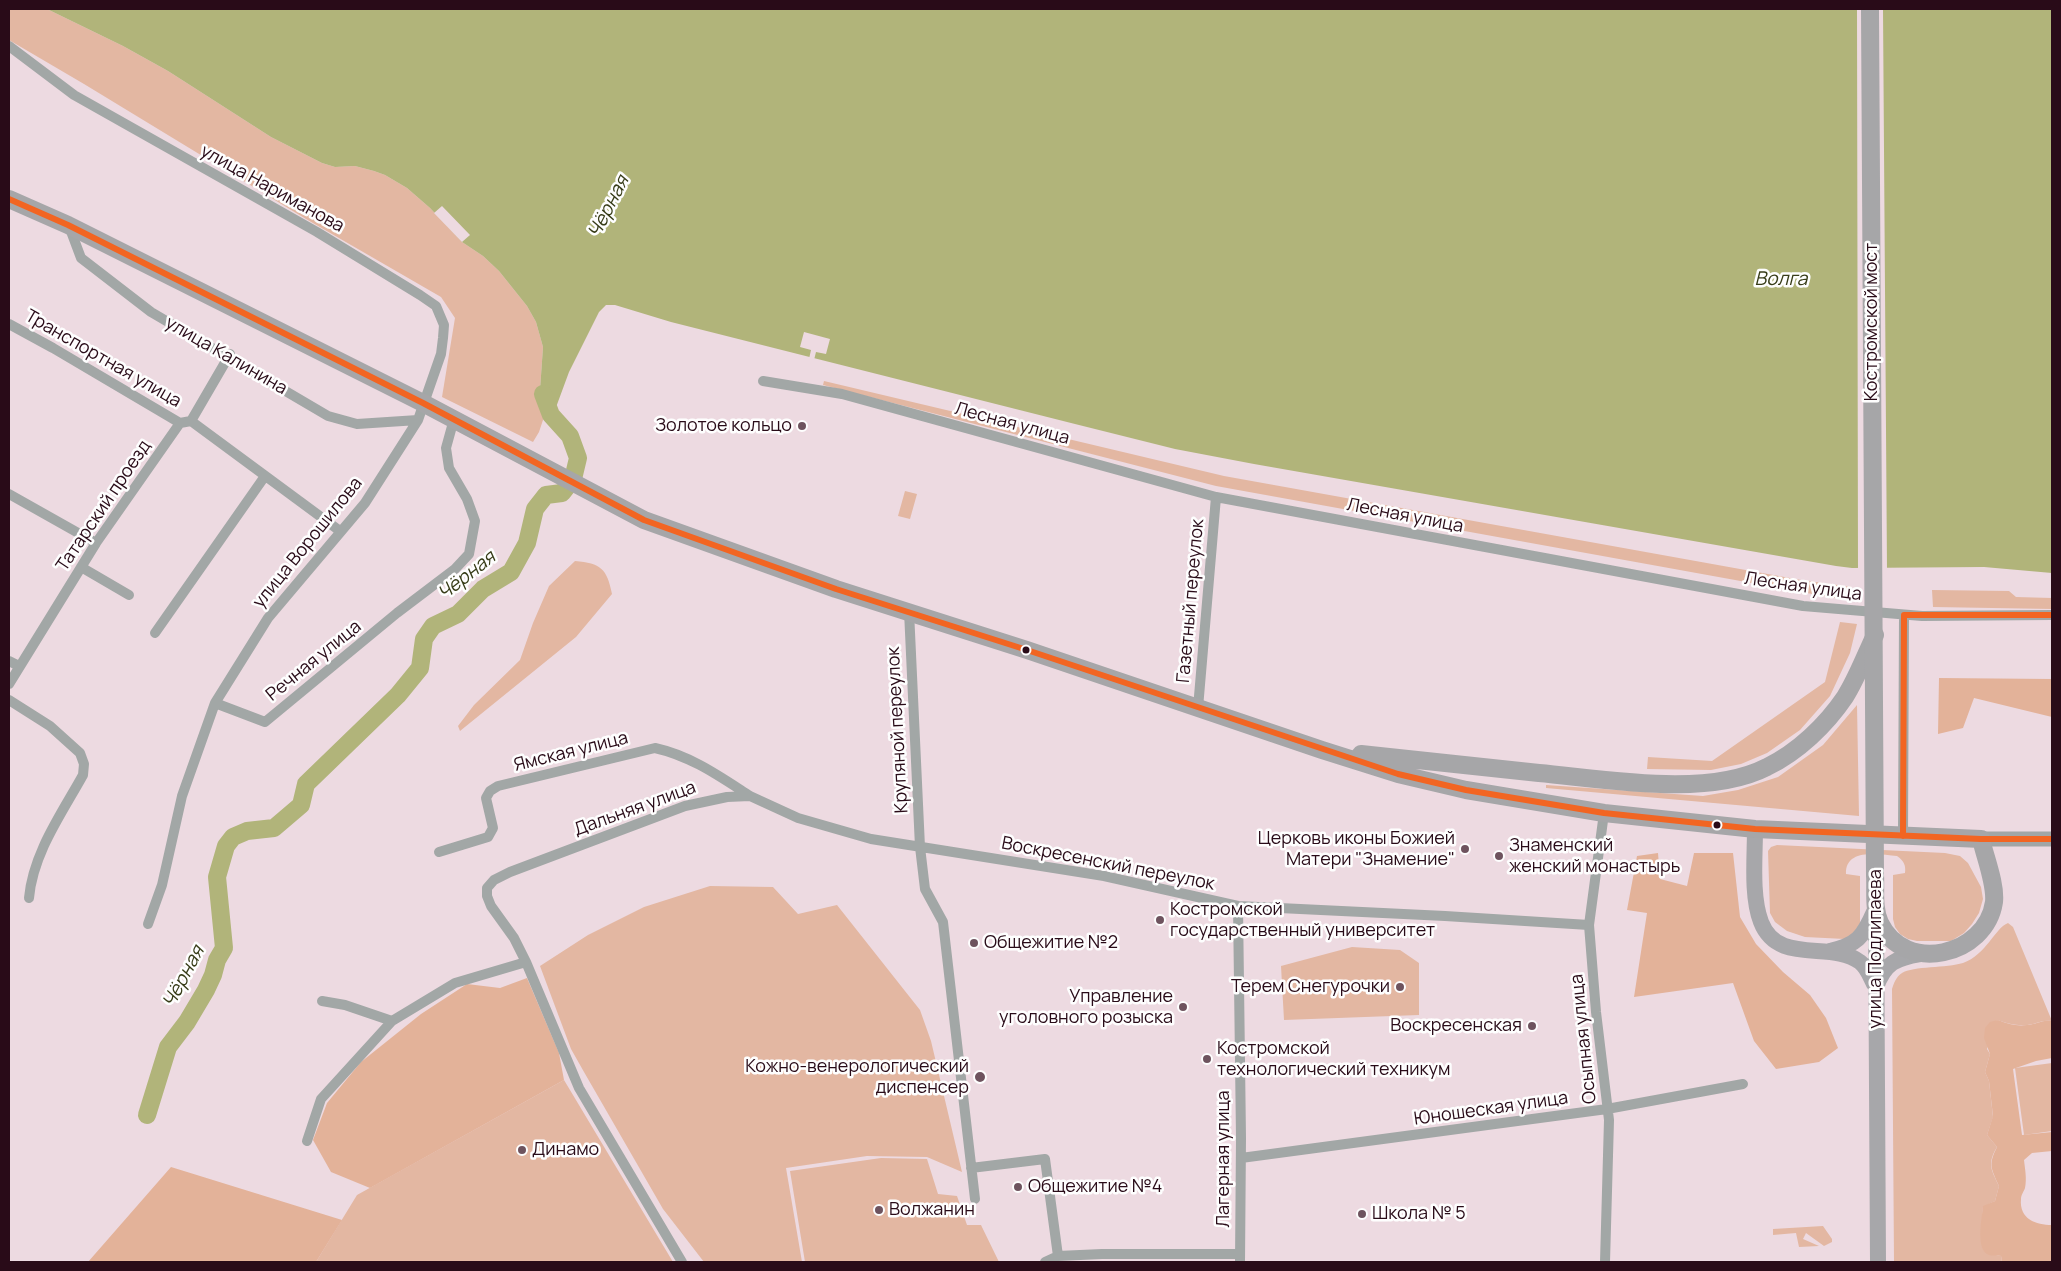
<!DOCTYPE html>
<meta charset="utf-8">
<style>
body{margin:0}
#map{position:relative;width:2061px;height:1271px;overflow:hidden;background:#eddae1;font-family:Manrope,sans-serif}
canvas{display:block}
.frame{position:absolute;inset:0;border:10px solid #290b18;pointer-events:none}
</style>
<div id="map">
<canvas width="2061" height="1271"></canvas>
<div class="frame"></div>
</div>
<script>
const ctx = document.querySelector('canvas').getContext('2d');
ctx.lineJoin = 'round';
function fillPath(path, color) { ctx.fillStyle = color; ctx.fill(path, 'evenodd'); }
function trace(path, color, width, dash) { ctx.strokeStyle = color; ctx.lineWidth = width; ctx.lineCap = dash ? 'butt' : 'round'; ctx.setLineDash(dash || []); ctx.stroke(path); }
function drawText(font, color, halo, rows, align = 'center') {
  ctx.font = font + ' Manrope,sans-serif'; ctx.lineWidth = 5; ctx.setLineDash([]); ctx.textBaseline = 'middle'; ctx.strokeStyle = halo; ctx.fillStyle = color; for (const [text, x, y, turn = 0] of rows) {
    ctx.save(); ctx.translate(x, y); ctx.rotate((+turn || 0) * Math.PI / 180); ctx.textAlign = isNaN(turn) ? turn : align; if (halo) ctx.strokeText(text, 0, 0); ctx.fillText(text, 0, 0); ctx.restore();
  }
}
fillPath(new Path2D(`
 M9 9H47L123 46 168 71 271 137 322 163 335 167 355 166 374 171 385 175 407 188 430 208 462 242 483 256 499 271 527 306 536 322 543 347 540 390 541 402 545 414 539 432 533 442 442 397 455 318 441 297 306 219 84 84 9 40Z
 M824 381 1224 476 1801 580 1852 587 1851 601 1216 486 823 385Z
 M905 491 917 494 910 519 898 516Z
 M575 561C601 563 607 569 612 594L576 637 460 731 458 726 474 705 520 660 533 623 549 586Z
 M1932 590 2009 591 2016 597 2052 598V609L1933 607Z
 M1840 622 1857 624 1850 653 1830 696 1800 730 1767 753 1741 764 1711 770 1647 769 1648 757 1712 761 1825 682Z
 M1857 705 1859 816 1546 788V785L1703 796 1738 790 1778 777 1823 745Z
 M1777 845 1945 853 1960 856 1968 863 1981 887 1983 899 1979 913 1972 924 1964 933 1951 941H1917L1908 939 1900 934 1895 927 1893 919V875L1905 873C1906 865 1904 861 1897 856 1879 854 1845 848 1846 874L1860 876V924L1853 934 1845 939 1805 937 1787 931 1775 922 1770 913 1768 851 1771 847Z
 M710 886 773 887 798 914 837 905 920 1010 931 1041 962 1172 927 1157 867 1156 786 1168 802 1262H704L663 1209 584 1072 571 1049 540 966 588 935 644 907Z
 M2008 923 2013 927 2052 1021C2044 1020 2040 1022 2033 1024 2019 1027 2010 1024 1997 1020L1987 1049 1990 1054 1985 1072 1989 1081 1993 1117 1987 1135 1997 1147C1987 1164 1991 1169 1999 1186L1995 1201 1983 1207 1982 1221 1996 1255 2001 1256 2002 1262H1894L1892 989C1894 983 1896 977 1902 973 1913 966 1947 968 1963 963 1986 955 1995 928 2008 923Z
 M1352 947 1400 950 1419 963V1015L1284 1020 1281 966Z
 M2052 1063V1131L2024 1135 2015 1068Z
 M564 1080 673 1262H316L357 1195Z
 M881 1158 927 1159 938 1194 957 1196 967 1225H981L999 1262H805L790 1171Z
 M1823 1226 1832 1239V1242L1824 1246 1806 1233 1803 1239 1819 1246 1799 1247 1796 1233 1773 1235V1229Z`), '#e3b7a2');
fillPath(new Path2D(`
 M1939 678 2052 679V717L1974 698 1963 728 1938 734Z
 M1658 853 1660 879 1687 886 1694 853H1733L1740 917 1756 944 1783 972 1810 995 1826 1018 1838 1048 1819 1062 1776 1069 1754 1041 1733 983 1634 997 1647 913 1627 910 1637 856Z
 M527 978 559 1053 564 1080 370 1188 331 1172 313 1140 327 1103 361 1062 421 1014 467 984 500 988Z
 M1998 1020C2010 1025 2020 1027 2033 1024 2041 1022 2045 1020 2052 1021V1058L2036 1061 2013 1069 2022 1135 2052 1132V1151L2032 1153 2024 1160C2025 1169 2027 1179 2025 1188 2024 1191 2021 1195 2021 1199 2019 1219 2036 1225 2052 1225V1262H2002L2001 1256C1997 1255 1992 1256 1989 1255 1975 1250 1982 1218 1983 1206L1995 1201 1999 1186C1991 1168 1988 1165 1997 1147L1987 1135 1993 1116 1989 1081 1985 1072 1990 1054 1984 1038 1985 1028 1990 1022Z
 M171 1167 342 1220 316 1262H88Z`), '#e3b299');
fillPath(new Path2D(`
 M47 9H2052V573L1984 567 1852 568 1836 566 1254 464 1175 449 1075 424 671 322 615 305H606L599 312 569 372 555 410 551 415 545 414 541 402 540 390 543 347 536 322 527 306 499 271 483 256 462 242 430 208 407 188 385 175 374 171 355 166 335 167 322 163 271 137 168 71 123 46Z`), '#b1b47a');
fillPath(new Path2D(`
 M1857 9H1883L1887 570H1858Z
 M442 206 470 235 462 242 434 213Z
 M804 332 830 339 826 354 816 352 814 360 809 359 811 350 800 347Z`), '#eddae1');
trace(new Path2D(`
 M147 1115 168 1047 187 1022 206 990 213 975 217 960 224 948 217 877 226 846 233 837 247 831 274 828 301 805 306 784 398 695 420 668 424 639 433 626 458 614 483 589 511 572 527 543 535 509 546 495 562 493 573 479 578 458 570 436 551 415 543 394`), '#b1b47a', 18);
trace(new Path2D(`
 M9 46 74 95 317 232 420 295 436 306 444 325 443 338 441 354 418 420 365 503 268 618 215 703
 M69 226 81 258 151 312 328 416 357 424 418 420
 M9 324 53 348 180 423
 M763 381 842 394 1216 497 1803 606 1922 616 2052 615
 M191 421 340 531
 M9 494 96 543
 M81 567 129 595
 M909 611 920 847 925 889 943 922 975 1199
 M155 633 265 476
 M9 661 19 666
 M9 684 96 543 180 423 191 421 230 354
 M9 700 50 726 80 753 84 764 83 775C62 813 33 853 29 898
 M1198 708 1216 497
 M1604 813 1589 925 1596 1012 1609 1120 1605 1262
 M1903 836 1904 615
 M439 852 488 837 493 828 486 798 490 791 498 786 655 748C691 756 719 776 750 796
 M1238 906 1241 1138 1240 1262
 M148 924 162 885 182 796 215 703 265 722 397 613 455 569 469 554 475 521 467 499 449 468 446 448 454 419
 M322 1001 345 1005 392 1021
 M307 1141 321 1099 392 1021 455 983 526 962
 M1241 1158 1607 1109 1743 1084
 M971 1168 1045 1159 1058 1256
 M682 1262 579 1088 526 962 514 938 491 906 487 896V888L494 880 510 872 685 806 727 797 750 796 798 818 871 839 1104 876 1238 906 1445 916 1589 925
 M1045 1262 1058 1256 1102 1254H1240`), '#a2a7a6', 10);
trace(new Path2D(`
 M1981 839H2052`), '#a1a6a6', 15);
trace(new Path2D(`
 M1755 829C1755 857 1751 896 1761 922 1778 966 1831 940 1860 962 1867 967 1870 976 1874 984
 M1876 910 1878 1262
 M1830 951C1857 945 1863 937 1874 912
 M1876 987C1885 963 1896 958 1920 954`), '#a7a7aa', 16);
trace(new Path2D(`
 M9 199 68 225 423 403 644 520 836 589 1027 650 1322 750 1398 774 1466 790 1604 813 1755 829 1981 839C1985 857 1996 884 1994 902 1986 956 1905 975 1880 923 1873 908 1876 890 1875 874
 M1361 754C1420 760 1480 767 1539 773 1605 779 1707 798 1767 767 1798 752 1826 725 1845 697 1857 678 1865 656 1875 635`), '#a6a6a8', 18);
trace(new Path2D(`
 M1870 9 1875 874`), '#a6a6a8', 18);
trace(new Path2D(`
 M9 199 68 225 423 403 644 520 836 589 1027 650 1398 774 1466 790 1604 813 1755 829 1981 839H2052
 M1903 836 1904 615H2052`), '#f26522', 6);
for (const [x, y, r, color] of [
 [802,426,5,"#6e535e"],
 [1026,650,4.5,"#290b18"],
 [1717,825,4.5,"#290b18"],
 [1465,849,5,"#6e535e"],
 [1499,856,5,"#6e535e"],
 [1160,920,5,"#6e535e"],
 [974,943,5,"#6e535e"],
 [1400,987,5,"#6e535e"],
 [1183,1007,5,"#6e535e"],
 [1532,1026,5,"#6e535e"],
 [1207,1059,5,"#6e535e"],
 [980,1077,6,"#6e535e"],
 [522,1150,5,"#6e535e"],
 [1018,1187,5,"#6e535e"],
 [879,1210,5,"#6e535e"],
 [1362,1214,5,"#6e535e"]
]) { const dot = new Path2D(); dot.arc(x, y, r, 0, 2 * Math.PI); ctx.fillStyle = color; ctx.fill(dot); trace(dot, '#fefefe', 2); }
drawText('18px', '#290b18', '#fefefe', [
 ["улица Нариманова",272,189,29],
 ["Костромской мост",1872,322,-90],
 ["улица Калинина",226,356,30],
 ["Транспортная улица",103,359,30],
 ["Лесная улица",1012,424,15],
 ["Татарский проезд",104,506,-56],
 ["Лесная улица",1405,516,11],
 ["улица Ворошилова",308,543,-51],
 ["Лесная улица",1803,587,8],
 ["Газетный переулок",1191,601,-85],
 ["Речная улица",314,661,-39],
 ["Крупяной переулок",898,730,-93],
 ["Ямская улица",571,752,-14],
 ["Дальняя улица",635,809,-20],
 ["Воскресенский переулок",1108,864,11],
 ["улица Подлипаева",1876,949,-90],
 ["Осыпная улица",1584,1039,-96],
 ["Юношеская улица",1491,1109,-8],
 ["Лагерная улица",1224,1159,-90]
]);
drawText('18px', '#290b18', '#fefefe', [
 ["Золотое кольцо",792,426,"right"],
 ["Церковь иконы Божией",1455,839,"right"],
 ["Матери \"Знамение\"",1455,860,"right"],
 ["Знаменский",1509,846],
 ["женский монастырь",1509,867],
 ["Костромской",1170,910],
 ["государственный университет",1170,931],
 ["Общежитие №2",984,943],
 ["Терем Cнегурочки",1390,987,"right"],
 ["Управление",1173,997,"right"],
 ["уголовного розыска",1173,1018,"right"],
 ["Воскресенская",1522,1026,"right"],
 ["Костромской",1217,1049],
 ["технологический техникум",1217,1070],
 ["Кожно-венерологический",969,1067,"right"],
 ["диспенсер",969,1088,"right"],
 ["Динамо",532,1150],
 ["Общежитие №4",1028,1187],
 ["Волжанин",889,1210],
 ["Школа № 5",1372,1214]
], 'left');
drawText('italic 19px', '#373c18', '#fefefe', [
 ["Чёрная",609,207,-63],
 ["Волга",1781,280],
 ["Чёрная",467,576,-38],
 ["Чёрная",184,977,-62]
]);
</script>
